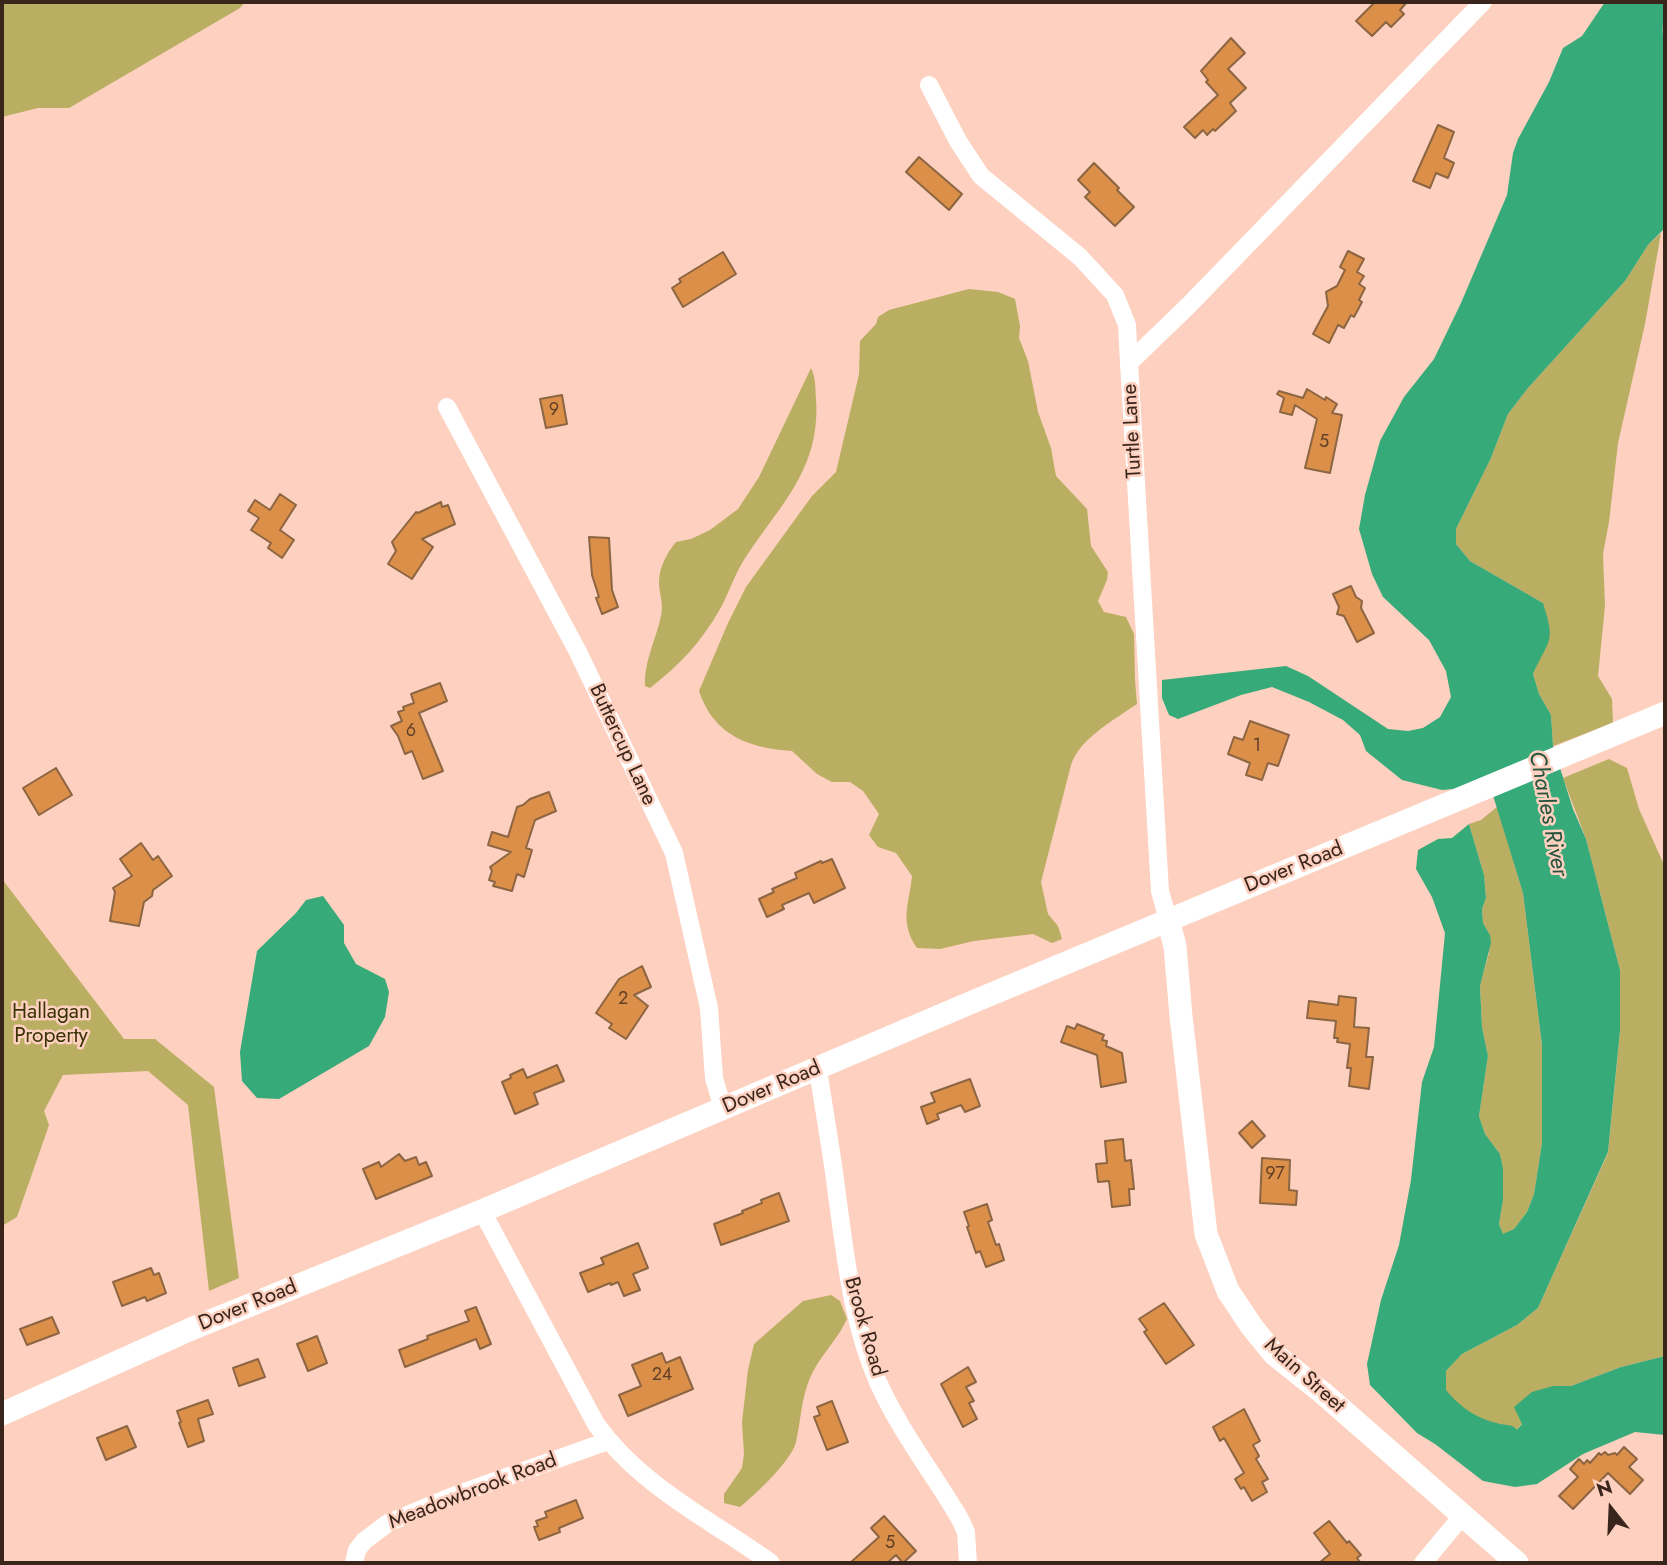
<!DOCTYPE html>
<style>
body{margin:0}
#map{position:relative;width:1667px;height:1565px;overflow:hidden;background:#fdd0bf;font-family:Jost,sans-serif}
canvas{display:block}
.frame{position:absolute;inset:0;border:4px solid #3a251d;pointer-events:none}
.north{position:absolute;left:1576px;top:1474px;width:70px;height:70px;-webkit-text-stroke:5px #fdd0bf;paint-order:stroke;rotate:342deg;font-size:19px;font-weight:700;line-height:28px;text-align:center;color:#3a251d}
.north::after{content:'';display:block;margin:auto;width:24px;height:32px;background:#3a251d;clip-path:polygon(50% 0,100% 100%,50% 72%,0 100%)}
</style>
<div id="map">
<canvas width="1667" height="1565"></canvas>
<div class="frame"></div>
<div class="north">N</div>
</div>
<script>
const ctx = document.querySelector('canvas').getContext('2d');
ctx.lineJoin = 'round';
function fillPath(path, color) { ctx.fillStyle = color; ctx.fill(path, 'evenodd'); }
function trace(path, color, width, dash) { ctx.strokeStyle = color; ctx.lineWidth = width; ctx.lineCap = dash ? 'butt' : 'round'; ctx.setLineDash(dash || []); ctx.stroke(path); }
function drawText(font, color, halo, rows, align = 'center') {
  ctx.font = font + ' Jost,sans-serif'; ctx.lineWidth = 5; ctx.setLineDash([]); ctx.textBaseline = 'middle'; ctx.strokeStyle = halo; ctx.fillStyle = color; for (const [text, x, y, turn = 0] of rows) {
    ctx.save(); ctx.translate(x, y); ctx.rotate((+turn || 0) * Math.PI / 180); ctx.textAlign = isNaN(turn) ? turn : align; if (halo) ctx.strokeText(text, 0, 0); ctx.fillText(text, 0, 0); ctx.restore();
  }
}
fillPath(new Path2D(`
 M2 2H245L240 8 69 108H38L2 117Z
 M1661 233 1645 324 1618 443 1609 522 1603 554 1605 606 1598 676 1612 699 1613 723 1553 746 1551 715 1539 694 1533 674 1540 657 1543 603 1470 561 1456 544V529L1491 458 1508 414 1528 388 1625 281 1648 245Z
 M969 289 998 292 1015 299 1020 326 1019 338 1028 361 1038 412 1051 448 1056 476 1087 509 1091 546 1108 572 1107 580 1098 601 1104 612 1126 617 1134 634 1135 680 1137 704C1114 720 1080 738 1071 765L1041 882 1048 914 1058 926 1062 939 1052 943 1033 934 974 941 940 949 917 948C899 922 909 905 912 876L896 853 878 847 869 835 879 814 863 791 850 782H832L817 774 792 751C749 748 714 736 699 691L728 623 746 587 812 496 836 472 859 374 860 341 876 324 878 317 889 310Z
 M811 368C816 378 815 388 816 399 821 473 775 509 741 565 733 579 728 595 720 609 702 641 680 665 650 688L645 686C644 661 656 640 661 616 664 604 659 594 659 582 659 567 667 553 676 542L691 539 710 530 738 509 759 477Z
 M1609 759 1627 768 1639 809 1665 867V1356L1621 1367 1571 1386H1553L1514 1433 1496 1427 1461 1428 1446 1391V1371L1462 1354 1517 1325 1538 1308 1608 1153 1620 1032V970L1586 839 1563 778Z
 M1497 807 1523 893 1542 1045V1143L1534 1194 1527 1212 1514 1229 1503 1235 1499 1224 1503 1200V1168L1500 1154 1485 1134 1479 1116 1488 1056 1482 1027 1480 985 1489 953 1490 935 1483 923 1482 909 1486 898 1484 875 1469 824 1481 820Z
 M2 879 124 1039H155L214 1087 239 1278 209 1291 188 1105 148 1071 63 1075 44 1111 49 1125 17 1217 2 1226Z
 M831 1295 840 1301 847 1319C837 1341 818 1358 810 1378 801 1399 801 1420 796 1442 792 1460 755 1495 740 1507L724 1503V1494L742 1468 744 1454 742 1422 748 1370 754 1344 803 1301Z`), '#b9ae62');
fillPath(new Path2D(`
 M1605 2H1665C1665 20 1660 26 1665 45V228L1648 245 1625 281 1528 388 1508 414 1491 458 1456 529V544L1470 561 1543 603C1556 644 1549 638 1533 674L1539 694 1551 715 1553 746 1573 809 1586 839 1620 970V1031L1608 1152 1538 1308 1517 1325 1462 1354 1446 1371V1391L1461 1428 1496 1427 1514 1433 1522 1424 1514 1407 1532 1392 1553 1386H1571L1621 1367 1665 1356V1435L1635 1432 1583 1454 1537 1484 1515 1487 1483 1481 1435 1444 1417 1433 1370 1385 1367 1364 1381 1300 1399 1245 1411 1180 1422 1082 1434 1047 1445 933 1432 897 1416 869 1418 850 1438 839 1452 838 1469 824 1484 875 1486 898 1482 909 1483 923 1490 935 1491 943 1480 986 1482 1027 1488 1056 1479 1116 1485 1134 1500 1154 1503 1168V1200L1499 1224 1503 1234 1514 1229 1527 1212 1534 1194 1542 1143V1045L1523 893 1491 789 1464 788 1442 790 1402 780 1366 751 1360 735 1343 720 1309 702 1272 687 1241 695 1178 719 1169 715 1162 698V680L1286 666 1308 676 1388 729 1408 731 1423 728 1440 717 1451 697 1446 671 1429 640 1383 597 1372 574 1359 529 1365 495 1380 441 1404 397 1434 359 1461 303 1507 195 1513 153 1518 139 1549 82 1563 48 1582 36Z
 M323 896 344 925V943L356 964 385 979 389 992 385 1017 369 1046 279 1099 257 1098 242 1081 240 1052 257 951 296 913 306 900Z`), '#36aa79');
trace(new Path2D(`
 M1431 1395C1450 1421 1474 1436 1506 1440`), '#36aa79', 30);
const building = new Path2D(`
 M1375 2H1407L1400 10 1404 14 1391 27 1386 22 1372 36 1356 21Z
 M1231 38 1245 53 1228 69 1246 88 1230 103 1236 111 1215 131 1213 129 1207 135 1203 130 1195 138 1184 127 1218 95 1206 82 1208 80 1201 71Z
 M1438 125 1454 132 1444 158 1454 163 1448 178 1436 173 1430 188 1413 181Z
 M919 157 962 194 949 210 906 172Z
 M1094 163 1119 188 1117 190 1134 207 1115 226 1085 197 1090 192 1078 180Z
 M1348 251 1364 259 1357 272 1364 276 1359 284 1365 288 1359 300 1362 302 1354 317 1351 315 1344 328 1338 325 1329 343 1313 334 1328 306 1326 292 1337 286 1345 270 1340 267Z
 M723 252 736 274 683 307 672 288 681 282 679 279Z
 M1307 389 1325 400 1326 397 1337 404 1332 413 1342 415 1330 473 1305 468 1317 419 1295 405 1292 415 1280 412 1284 398 1277 394 1279 391 1303 398Z
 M562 395 567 424 546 428 540 399Z
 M280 494 296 505 280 530 294 540 282 558 268 548 271 543 251 530 259 518 248 511 255 500 270 510Z
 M441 502 442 507 448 505 455 524 422 539 433 547 412 579 388 564 396 551 392 542 416 512 418 513Z
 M589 537 609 538 612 590 618 607 602 614 596 598 599 597 592 575Z
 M1351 586 1356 597 1362 601 1361 608 1374 633 1357 642 1344 616 1337 614 1339 607 1333 594Z
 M440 683 447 701 419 713 443 771 423 779 412 751 405 754 398 736 391 726 402 721 398 712 404 710 403 707 414 703 411 694Z
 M1250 721 1289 735 1278 766 1268 763 1262 780 1246 775 1250 763 1228 754 1234 737 1243 740Z
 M56 768 72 795 39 815 23 788Z
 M549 792 556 811 535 820 526 848 532 850 524 877 517 874 512 891 493 886 495 882 489 880 492 871 490 867 511 852 488 845 492 832 508 837 517 807 523 805 530 799Z
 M141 843 153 860 158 856 172 876 153 890 152 896 144 902 139 926 110 921 115 892 113 888 132 876 120 859Z
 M832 859 845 888 814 903 809 893 782 905 784 909 767 917 759 899 774 892 772 889 797 878 795 873 821 861 822 863Z
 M642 966 651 987 634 995 648 1006 626 1039 609 1028 612 1024 596 1013 619 979Z
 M1339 996 1356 998 1354 1027 1369 1028 1366 1057H1373L1369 1089 1349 1086 1351 1068H1347L1350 1044 1337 1042 1338 1038H1334L1336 1021 1307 1018 1309 1001 1338 1005Z
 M1077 1024 1104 1035 1102 1040 1107 1041 1106 1046 1122 1053 1126 1082 1101 1087 1097 1055 1061 1042 1067 1026 1075 1029Z
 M557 1065 564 1081 534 1093 538 1104 515 1114 502 1082 511 1078 510 1075 523 1069 527 1078Z
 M970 1079 980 1106 965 1112 961 1105 937 1114 939 1119 927 1124 921 1107 935 1102 931 1093Z
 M1252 1121 1265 1136 1252 1148 1239 1133Z
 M1123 1139 1125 1161 1131 1160 1134 1189H1129L1130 1205 1112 1207 1109 1181 1098 1182 1096 1164 1107 1163 1105 1141Z
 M399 1154 405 1161 416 1157 419 1165 426 1162 432 1176 376 1199 363 1169 379 1162 381 1167Z
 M1262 1158 1290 1160 1289 1190 1297 1191 1296 1205 1260 1203Z
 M779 1193 789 1221 721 1245 714 1224 743 1213 742 1211 762 1203 761 1200Z
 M987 1204 992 1220 988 1222 996 1245 999 1244 1004 1260 986 1267 980 1251 976 1253 967 1227 969 1226 964 1212Z
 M638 1243 648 1268 633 1274 640 1290 624 1296 618 1282 611 1285 610 1283 588 1292 580 1273 604 1264 601 1258Z
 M151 1268 154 1275 159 1273 166 1293 147 1301 145 1297 122 1306 113 1282Z
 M1164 1303 1194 1345 1166 1364 1144 1332 1147 1330 1139 1319Z
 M476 1307 491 1344 480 1349 476 1339 405 1367 399 1350 428 1339 427 1336 469 1321 465 1311Z
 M52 1317 59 1333 27 1345 20 1329Z
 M317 1336 327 1363 308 1371 297 1344Z
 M662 1353 666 1363 680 1357 693 1389 628 1416 619 1395 641 1386 632 1365Z
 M258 1359 265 1377 239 1386 233 1368Z
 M968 1367 976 1382 966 1387 974 1401 969 1403 977 1419 963 1427 941 1384Z
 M208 1400 213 1414 198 1419 204 1441 188 1447 179 1423 181 1422 177 1411Z
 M832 1401 848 1442 827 1450 814 1417 820 1415 817 1407Z
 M1244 1409 1260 1441 1253 1445 1259 1456 1256 1459 1268 1479 1262 1482 1267 1492 1252 1501 1244 1487 1241 1489 1235 1479 1244 1473 1224 1438 1220 1441 1213 1427Z
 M127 1426 136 1447 106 1460 97 1438Z
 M1624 1447 1637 1459 1629 1467 1643 1480 1630 1494 1608 1473 1573 1509 1559 1496 1578 1477 1570 1469 1579 1459 1584 1464 1587 1460 1590 1463 1599 1453 1601 1455 1605 1452 1608 1455 1615 1453 1617 1455Z
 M576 1500 583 1518 559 1528 560 1532 539 1540 534 1527 538 1526 536 1521 547 1517 545 1512Z
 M884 1516 916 1551 903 1563 896 1555 887 1563H850L879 1537 871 1528Z
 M1329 1521 1347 1543 1349 1541 1361 1555 1357 1558 1361 1563H1319L1330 1554 1314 1533Z`);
fillPath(building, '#db8f48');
trace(building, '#8c6543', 2);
trace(new Path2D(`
 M929 85 958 141 981 176 1080 257 1115 295 1127 325 1129 363
 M447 407 578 652 674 853 709 1008 714 1078 723 1109
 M1168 920 1160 891 1129 363 1188 306 1483 2
 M818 1069C824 1111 832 1153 837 1195 846 1259 852 1323 878 1382 900 1431 933 1473 960 1519L966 1532 968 1563
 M482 1211 596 1424C640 1486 711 1520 771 1563
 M354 1563 357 1550 364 1541 388 1523 453 1496 608 1441
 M1423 1563 1463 1515`), '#fff', 18);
trace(new Path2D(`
 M1168 920 1175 946 1181 1016 1206 1234 1228 1291 1252 1327 1274 1354 1324 1394 1517 1563
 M2 1414 191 1329 482 1211 970 1003 1665 713`), '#fff', 23);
drawText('18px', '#624028', null, [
 ["9",554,411],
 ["5",1324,443],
 ["6",411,732],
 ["1",1257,747],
 ["2",623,1000],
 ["97",1275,1175],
 ["24",662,1376],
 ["5",890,1544]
]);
drawText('21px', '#3a251d', '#fdd0bf', [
 ["Turtle Lane",1133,431,-93],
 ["Buttercup Lane",622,745,65],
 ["Dover Road",1294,868,-22],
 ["Dover Road",772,1088,-23],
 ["Dover Road",248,1306,-22],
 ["Brook Road",864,1327,74],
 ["Main Street",1304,1376,42],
 ["Meadowbrook Road",473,1492,-21]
]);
drawText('21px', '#393304', '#fdd0bf', [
 ["Hallagan",51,1013],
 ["Property",51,1037]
]);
drawText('italic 23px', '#25533d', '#fdd0bf', [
 ["Charles River",1547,814,79]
]);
</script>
